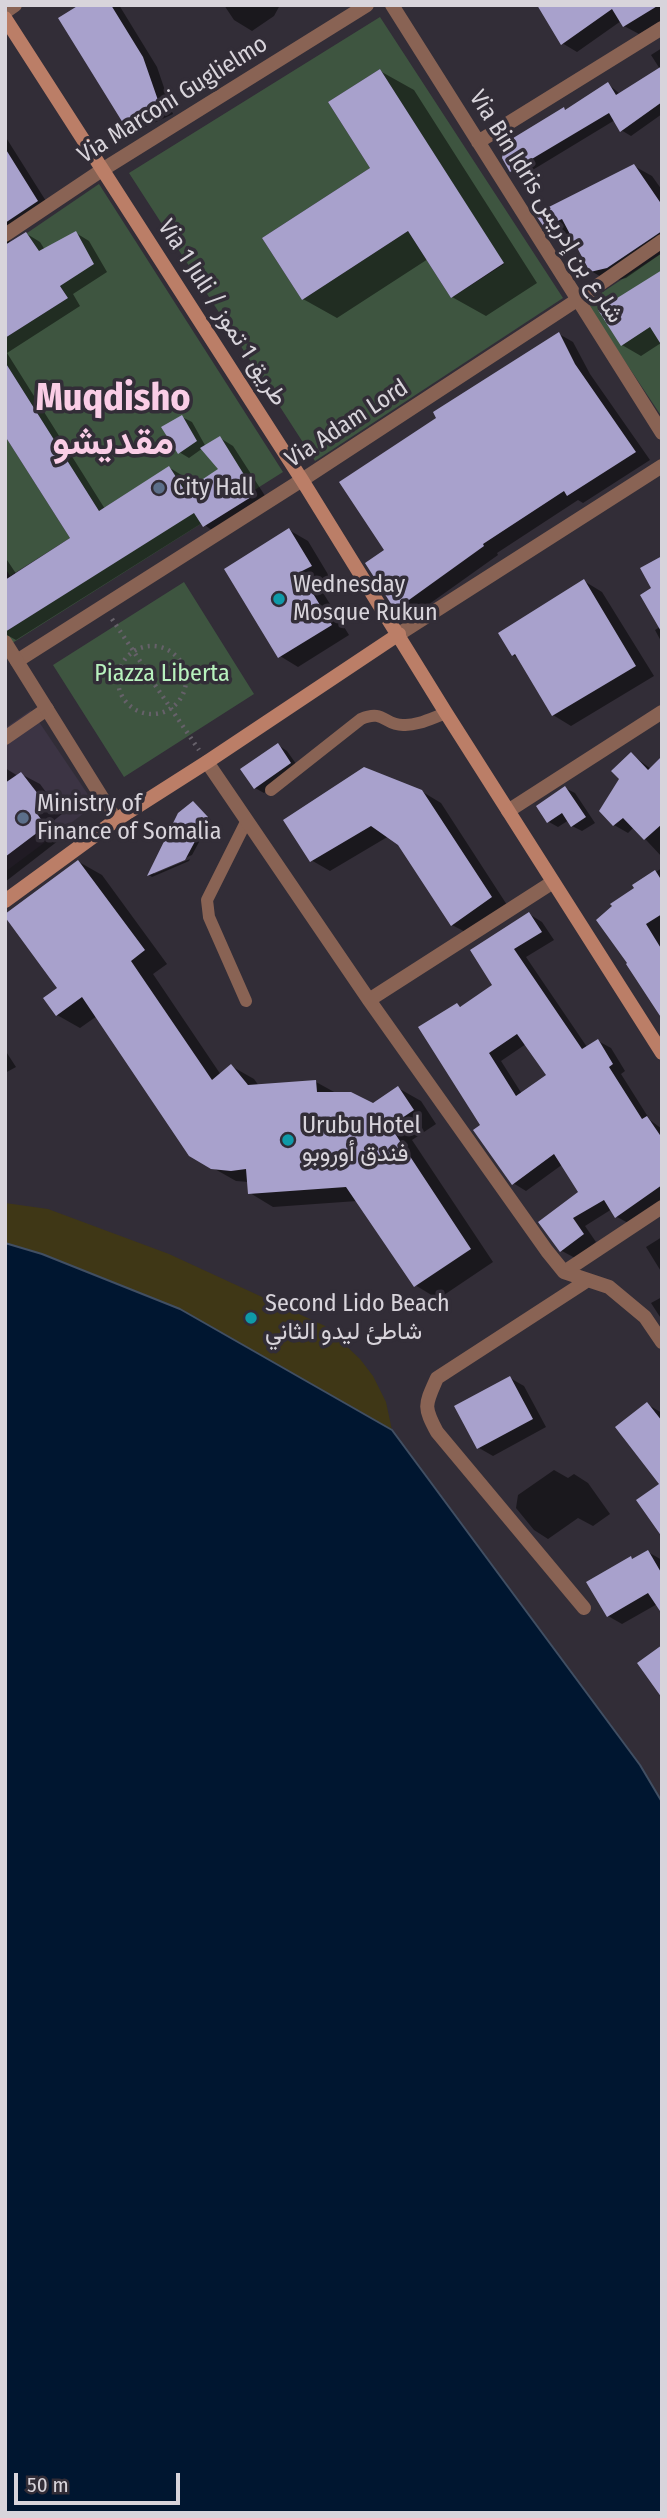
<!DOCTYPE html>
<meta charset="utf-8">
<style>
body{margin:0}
#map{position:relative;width:667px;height:2518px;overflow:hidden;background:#322d37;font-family:"Fira Sans Condensed",sans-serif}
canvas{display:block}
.frame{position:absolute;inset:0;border:7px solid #d8d4db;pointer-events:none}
.scale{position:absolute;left:14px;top:2473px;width:166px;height:32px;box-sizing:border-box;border:4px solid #d8d4db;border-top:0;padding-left:9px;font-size:21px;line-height:24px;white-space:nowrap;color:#d8d4db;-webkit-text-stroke:5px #322d37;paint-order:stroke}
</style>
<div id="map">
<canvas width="667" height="2518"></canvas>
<div class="frame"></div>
<div class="scale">50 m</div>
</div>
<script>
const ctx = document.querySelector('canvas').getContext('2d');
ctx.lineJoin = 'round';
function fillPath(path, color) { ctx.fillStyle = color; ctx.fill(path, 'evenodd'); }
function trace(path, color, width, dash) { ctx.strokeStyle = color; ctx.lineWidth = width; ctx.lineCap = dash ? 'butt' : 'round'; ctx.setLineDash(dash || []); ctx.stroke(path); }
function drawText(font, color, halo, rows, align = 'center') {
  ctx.font = font + ' "Fira Sans Condensed",Vazirmatn,sans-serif'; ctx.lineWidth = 7; ctx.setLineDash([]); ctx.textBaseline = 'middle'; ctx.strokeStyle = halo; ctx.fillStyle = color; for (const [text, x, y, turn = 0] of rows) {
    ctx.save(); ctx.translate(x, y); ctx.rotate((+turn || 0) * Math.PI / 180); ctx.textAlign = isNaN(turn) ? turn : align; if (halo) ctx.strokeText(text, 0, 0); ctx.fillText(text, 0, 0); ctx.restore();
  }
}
fillPath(new Path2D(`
 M31 710 95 805 5 872V728Z`), '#3c3444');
fillPath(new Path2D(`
 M380 17 563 298 315 461 129 173ZM380 69 504 264 451 298 408 231 302 300 262 238 370 168 328 102Z
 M99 184 283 472 6 647 5 632 197 510 169 467 99 511 5 362V338L68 298 34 244 5 248Z
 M662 253V417L586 303Z
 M5 436 70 538 10 576 5 568Z
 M184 582 254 694 124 777 53 665Z`), '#3e5540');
fillPath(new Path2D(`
 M5 1203 48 1209 169 1254 325 1326 360 1359 373 1376 386 1402 392 1430 180 1309 42 1254 5 1243Z`), '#3f3716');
const water = new Path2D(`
 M5 1243 42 1254 180 1309 392 1430 640 1765 662 1802V2513H5Z`);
fillPath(water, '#001630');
trace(water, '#414f63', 2);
fillPath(new Path2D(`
 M83 5H119L157 67 173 114 139 130 125 122Z
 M224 5H280L274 16 252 31 234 20Z
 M539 5H662V20L639 34 624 26 621 21 577 52 562 43Z
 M662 48V114L631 136 621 130 615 120 521 177 512 171 504 157 564 109 567 111 608 84 620 94 660 69 651 55Z
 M380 71 414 90 537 283 486 316 452 297 428 259 337 318 303 299 373 169Z
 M5 136 51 209 13 235 7 246 27 234 40 242 45 250 76 233 89 241 107 272 73 294 80 306 7 353 105 509 170 468 183 476 191 489 221 469 203 448 189 458 179 452 182 417 192 422 206 447 220 438 233 446 269 502 217 534 202 523 16 640 5 634V557L17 575 73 539 5 432Z
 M634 166 652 176 662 190V253L626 278 610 282 591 271 571 233 564 237 545 226Z
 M662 272 661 343 641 356 622 345Z
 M559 334 573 342 590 374 650 460 583 503 578 500 497 553 498 555 411 617 396 609 387 551 438 418Z
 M289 530 308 541 329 576 317 583 349 635 298 667 280 656Z
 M662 558V643L655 630 660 627 653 589Z
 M584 581 602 592 654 676 571 726 553 715 520 659 513 655 501 633Z
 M278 745 287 751 299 768 264 793 255 788Z
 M631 754 651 769 662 758V857L634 827 628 833 614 825 601 811 621 779Z
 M5 768 18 776 21 774 40 784 62 814 52 822 63 837 5 882Z
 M565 788 575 793 595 823 582 831 572 826 569 820 558 827 549 822Z
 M421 791 441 803 509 908 471 935 452 925 400 844 389 836 330 871 311 860Z
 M193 803 211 820 192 855 154 871V874L190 859 189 861 152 877 149 875Z
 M79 862 102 875 167 964 153 974 221 1075 231 1066 254 1079 259 1086 316 1082 336 1093 373 1105 398 1088 421 1101 436 1124 412 1140 493 1262 438 1299 415 1285 357 1201 273 1207 250 1193 249 1182 236 1181 190 1155 97 1016 80 1028 57 1015 59 988Z
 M662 868V1019L628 964 636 889 634 886Z
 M529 914 542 922 554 940 526 957 587 1047 598 1041 611 1048 625 1071 621 1074 650 1120 662 1129V1201L630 1224 617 1217 612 1209 585 1226 596 1242 575 1258 562 1251 541 1222 581 1193 563 1164 526 1191 513 1183 482 1125 457 1005 462 1007 494 985ZM526 1044 548 1076 522 1094 501 1061Z
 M5 1050 16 1067 5 1073Z
 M662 1237V1273L646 1247Z
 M662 1297V1320L651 1303Z
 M510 1378 524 1386 546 1427 493 1456 479 1448Z
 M647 1404 662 1413V1532L661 1485Z
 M554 1470 568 1478 574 1474 588 1483 610 1514 593 1526 578 1518 548 1539 534 1530 516 1508 518 1495Z
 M648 1552 662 1560V1605L659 1603 622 1624 608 1616 631 1558 634 1560Z`), '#0007');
fillPath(new Path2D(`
 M79 5H111L143 57 160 106 123 123 58 18Z
 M537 5H659L623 27 612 9 561 45Z
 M662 66V102L620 132 609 113 510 172 502 158 505 143 564 107 565 110 608 82 616 95Z
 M380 69 504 263 451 298 408 231 302 300 262 238 370 168 328 102Z
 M5 148 38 201 5 223Z
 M634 164 662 205V231L607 268 590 272 562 219 544 227 535 214Z
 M76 231 94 264 60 286 68 298 5 338V245L26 232 39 251Z
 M662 270V346L650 327 621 346 598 310Z
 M559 332 575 364 636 452 567 496 564 491 483 544 484 546 395 610 365 563 384 550 339 482 436 418 433 412Z
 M5 362 99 511 169 466 185 491 218 469 200 448 220 436 256 494 203 527 194 513 5 632V580L70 538 5 436Z
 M182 415 197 441 178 454 161 427Z
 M289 528 312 566 300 572 332 625 278 658 224 569Z
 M662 556V633L640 595 651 588 640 568Z
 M584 579 636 666 552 716 515 654 512 656 498 633Z
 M278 743 291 763 254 789 240 769Z
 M631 752 648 770 662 756V824L644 840 623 818 613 826 599 811 619 779 611 771Z
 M364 767 422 790 492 897 451 926 398 845 371 826 310 862 283 820Z
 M21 772 45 803 35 811 46 826 5 857V783Z
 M565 786 586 817 571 827 562 813 547 823 536 806Z
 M193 801 208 817 185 860 147 876 178 813Z
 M78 860 145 950 131 961 212 1080 231 1064 248 1085 316 1080 317 1092H351L373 1103 398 1086 414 1110 390 1126 471 1249 414 1287 346 1187 248 1194 246 1169 231 1171 211 1169 189 1156 82 997 56 1016 43 998 57 988 5 917V914Z
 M655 870 662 881V914L646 924 662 950V1019L626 964 627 963 596 920 612 906 610 904 634 888 632 885Z
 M529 912 542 932 514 949 582 1049 598 1039 613 1064 609 1067 642 1119 647 1116 662 1138V1185L615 1218 604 1200 573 1218 584 1234 560 1252 538 1222 578 1192 554 1154 512 1185 473 1130 480 1125 418 1027 457 1003 460 1007 492 985 470 950ZM517 1034 546 1075 516 1096 489 1053Z
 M510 1376 533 1419 477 1449 454 1406Z
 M647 1402 662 1421V1537L636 1500 659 1484 615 1427Z
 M648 1550 662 1574V1614L648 1593 607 1617 586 1582 631 1556 632 1559Z
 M662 1645V1698L637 1663Z`), '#a8a1cc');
trace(new Path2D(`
 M112 619 150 676
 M118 680a34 34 0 1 1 68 0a34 34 0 1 1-68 0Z
 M155 685 199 750`), '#66616a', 4.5, [2, 5]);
trace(new Path2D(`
 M271 790 361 719C384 709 384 725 403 725 417 726 432 718 446 713
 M246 1001 209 917 207 900 247 820`), '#896354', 12);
trace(new Path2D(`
 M392 5 662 433
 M5 12 15 5
 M478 142 662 28
 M5 235 102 170 367 5
 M399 634 662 466
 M17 661 302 480 577 300 662 241
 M5 738 47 709
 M207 762 369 1000 547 1251 564 1272 609 1287 645 1317 662 1342
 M508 811 662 712
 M369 1000 553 882
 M564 1272 662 1207
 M584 1608 437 1432C423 1406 425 1405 437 1378L588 1280`), '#896354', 14);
trace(new Path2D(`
 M5 642 116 820`), '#896354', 14);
trace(new Path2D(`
 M5 18 302 480 446 713 662 1053
 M5 901 116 820 207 762 399 634`), '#bb7e67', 14);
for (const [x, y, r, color] of [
 [159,488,7,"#5c6f8a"],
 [279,599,7,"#0f9aa8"],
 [23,818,7,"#5c6f8a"],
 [288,1140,7,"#0f9aa8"],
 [251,1318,7,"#0f9aa8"]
]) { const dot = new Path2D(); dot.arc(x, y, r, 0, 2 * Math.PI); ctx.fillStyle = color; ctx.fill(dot); trace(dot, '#322d37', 2.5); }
drawText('24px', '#d8d4db', '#322d37', [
 ["Via Marconi Guglielmo",173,100,-32],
 ["Via Bin Idris شارع بن إدريس",546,207,58],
 ["Via 1 Juli / طريق 1 تموز",222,313,57],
 ["Via Adam Lord",347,424,-33]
]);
drawText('24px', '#d8d4db', '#322d37', [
 ["City Hall",173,488],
 ["Wednesday",293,585],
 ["Mosque Rukun",293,613],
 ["Ministry of",37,804],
 ["Finance of Somalia",37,832],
 ["Urubu Hotel",302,1126],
 ["فندق أوروبو",302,1154],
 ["Second Lido Beach",265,1304],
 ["شاطئ ليدو الثاني",265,1332]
], 'left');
drawText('24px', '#b8f2be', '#322d37', [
 ["Piazza Liberta",162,674]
]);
drawText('bold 38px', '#facde6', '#322d37', [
 ["Muqdisho",113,399],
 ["مقديشو",113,443]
]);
</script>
